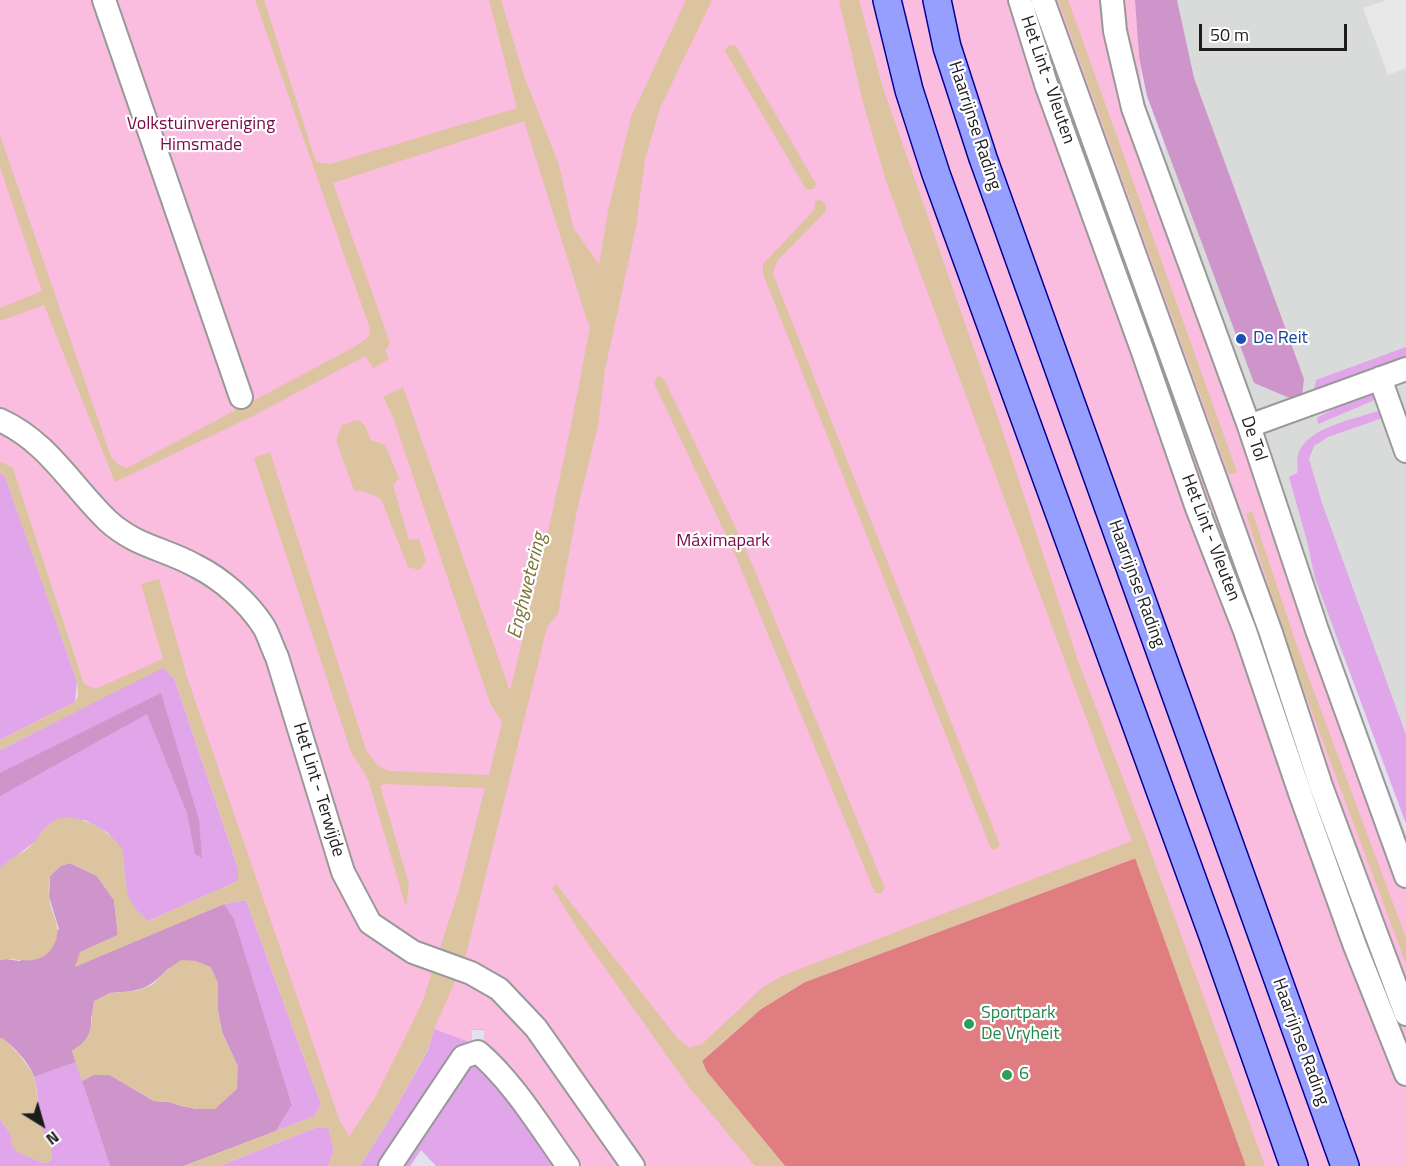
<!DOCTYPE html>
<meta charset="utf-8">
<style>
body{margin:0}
#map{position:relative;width:1406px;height:1166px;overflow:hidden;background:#e2e1ee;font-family:"Titillium Web",sans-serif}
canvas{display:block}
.north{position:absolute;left:12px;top:1094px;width:60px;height:60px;-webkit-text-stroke:4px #fff;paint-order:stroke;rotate:143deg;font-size:16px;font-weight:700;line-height:24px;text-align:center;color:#1c1c1c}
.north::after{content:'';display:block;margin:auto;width:21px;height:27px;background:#1c1c1c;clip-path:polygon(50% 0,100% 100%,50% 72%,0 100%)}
.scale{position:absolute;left:1199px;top:24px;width:148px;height:27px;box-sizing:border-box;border:3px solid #1c1c1c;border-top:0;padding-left:8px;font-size:18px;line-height:21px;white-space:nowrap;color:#1c1c1c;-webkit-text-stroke:4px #fff;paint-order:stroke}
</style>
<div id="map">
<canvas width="1406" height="1166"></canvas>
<div class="north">N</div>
<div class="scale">50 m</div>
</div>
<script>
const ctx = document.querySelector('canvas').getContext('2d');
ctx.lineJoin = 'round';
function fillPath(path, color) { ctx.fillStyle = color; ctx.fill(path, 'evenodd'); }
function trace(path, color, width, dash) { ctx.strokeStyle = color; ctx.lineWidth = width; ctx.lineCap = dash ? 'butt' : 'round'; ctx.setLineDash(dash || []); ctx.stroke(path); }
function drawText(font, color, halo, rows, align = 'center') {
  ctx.font = font + ' "Titillium Web",sans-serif'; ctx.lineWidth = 4.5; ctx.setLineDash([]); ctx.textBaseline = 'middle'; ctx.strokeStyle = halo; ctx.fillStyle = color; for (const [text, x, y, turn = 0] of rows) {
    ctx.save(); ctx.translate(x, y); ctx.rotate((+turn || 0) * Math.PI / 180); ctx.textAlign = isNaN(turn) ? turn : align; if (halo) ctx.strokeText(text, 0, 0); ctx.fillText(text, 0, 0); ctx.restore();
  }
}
fillPath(new Path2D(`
 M1158 0H1406V783L1361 700 1168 240Z`), '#d9dada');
fillPath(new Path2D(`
 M1406 347V358L1313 393 1316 380Z
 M1371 393 1382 397 1318 424 1317 418 1360 394Z
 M1381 410 1385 417 1328 437 1314 446 1309 459 1322 503 1406 735V824L1315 578 1307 541 1289 477 1297 473C1299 467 1296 461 1298 455 1305 427 1357 419 1381 410Z
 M0 473 5 476 77 681 75 702 0 740Z
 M163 667 175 680 238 868V881L148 921 133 908 127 894 122 850 108 833 85 820 44 829 38 839 0 869V750Z
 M246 900 321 1104 315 1116 276 1131 292 1105 234 920 224 904Z
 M456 980 560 1141C543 1116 509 1054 484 1043V1030H471L472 1043 387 1166H360L390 1118 428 1050 434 1029Z
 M480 1059 560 1166H436L421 1150 410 1166H402L462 1064Z
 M76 1062 110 1166H0V1119L10 1133 13 1147 43 1163 48 1162 52 1159C51 1141 43 1136 40 1122 37 1107 39 1092 34 1077Z
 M315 1128H329L334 1151 328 1166H219Z`), '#e1a5ea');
fillPath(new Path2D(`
 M1127 0H1177L1194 78 1304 379 1302 397 1297 401 1254 383 1147 96Z
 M161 693 199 820 202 858 195 854 187 813 147 714 0 796V773Z
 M70 863 97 876 114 900 118 935 81 952 76 966 224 904 234 919 292 1105 276 1131 184 1166H110L82 1081 93 1075H110L154 1101 169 1102 182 1106 197 1109H215L238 1067 222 1032 218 1011V983L168 969C146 991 140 991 109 993L91 1017V1033L84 1043 72 1051 76 1062 34 1077C30 1064 13 1044 0 1038V960L5 959 20 961 59 929 49 897 50 876 60 866Z`), '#ce95cb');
fillPath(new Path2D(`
 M0 0H1135L1142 94 1332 640 1406 835V1166H578L505 1059 493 1047 484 1043V1029L471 1030 472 1043 434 1029 428 1049 390 1118 334 1151 329 1128 315 1116 321 1104 251 914 254 890 170 661 95 694 84 684 13 468 0 461Z`), '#fabcdf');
fillPath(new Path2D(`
 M1136 858 1246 1166H785L707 1072 702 1061 761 1009 805 982Z`), '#df7d80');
fillPath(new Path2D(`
 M1387 0H1406V68L1388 75 1363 8Z`), '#e8e8e8');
fillPath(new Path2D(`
 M255 0H264L316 162 330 164 517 108 489 0H501L524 76 559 165 573 227 599 265 608 211 631 117 686 0H712L660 108 645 159 636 227 605 370 598 425 576 515 558 614 547 627 465 959 434 1029 428 1049 390 1118 360 1166H328L334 1151 328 1128H315L219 1166H184L315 1116 321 1104 246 900 224 904 75 967 80 952 118 935 114 900 97 876 70 863 60 866 50 876C49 883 48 892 49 899 53 919 64 929 52 948 48 954 44 957 37 959 24 963 12 957 0 960V869C7 860 17 856 26 850 37 841 43 827 55 820 74 810 114 832 122 850 124 855 124 863 124 869 127 896 127 902 148 921L238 881V868L175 680 163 668 0 750V740L75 702 78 696 77 681 5 477 0 473V461L13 468 84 684 95 689 163 659 141 584 159 579 187 677 339 1119 349 1137 376 1096 422 1003 458 893 485 788 385 784 380 786 409 884 406 907 368 779 351 752 254 458 270 452 366 750 377 765 389 771 489 775 502 722 490 703 393 417 383 397 403 387 510 691C540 570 568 449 590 326L587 320 524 121 333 183 390 343 385 350 389 359 373 368 365 356 255 415 115 482 44 305 0 321V308L42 291 0 167V135L111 457 119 465 127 468 356 346 370 336 369 326Z
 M839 0H859L883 88 1006 441 1078 661 1145 836 1265 1166H1246L1135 858 805 982 761 1009 702 1061 707 1072 785 1166H755L689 1087 581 934 552 888 556 884 678 1039 690 1048 702 1044 763 987 782 976 1132 841 886 181 863 102Z
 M1058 0H1068L1237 472 1229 475Z
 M729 45 736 46 816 184 813 189H806L725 51Z
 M820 200 825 203 826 211 777 261 773 274 1000 845 996 849H991L763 274V264L814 210 815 201Z
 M658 376 664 379 745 547 885 888 881 893H875L734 552 654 383Z
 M358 420 365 426 371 440 385 445 399 478 393 485 409 540 419 539 426 561 419 570 408 567 381 499 366 492 354 490 336 440 342 425Z
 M1252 511 1297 646 1406 938V964L1288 648 1246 514Z
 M181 960 196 961 211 967 218 983V1011L222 1032 238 1067 237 1089 215 1109H197L182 1106 169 1102 154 1101 110 1075H93L82 1081 72 1051C96 1036 89 1025 94 1001L109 993 136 991 152 985 168 969Z
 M0 1038 4 1039 18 1053 32 1072 36 1085 40 1124 51 1146 52 1159 48 1162 43 1163 19 1153 13 1147 10 1133 0 1119Z`), '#ddc4a0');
const minor = new Path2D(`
 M104 0 241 397
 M1020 0 1046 84 1143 352 1197 508 1245 631 1300 793 1355 946 1406 1074
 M1043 0 1271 633 1321 786 1406 1014
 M1112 0 1115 31 1133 108 1249 426 1317 630 1406 876
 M1380 378 1406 451
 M0 420C47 441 71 485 107 520 136 547 164 548 196 566 222 579 248 602 264 627 269 636 272 647 277 657L343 872 370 923 413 952 471 973 499 989 536 1028 633 1166
 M1249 426 1406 369
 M390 1166 463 1057 478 1052C515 1084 540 1127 568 1166`);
const major = new Path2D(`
 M887 0 909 90 936 174 1213 936 1294 1166
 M937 0 947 47 983 158 1345 1166`);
trace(minor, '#999', 26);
trace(major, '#040094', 30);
trace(minor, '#fff', 22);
trace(major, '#979ffe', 27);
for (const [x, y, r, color] of [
 [1241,339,6,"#1a4fb4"],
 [969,1024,6,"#2e9e5b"],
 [1007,1075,6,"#2e9e5b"]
]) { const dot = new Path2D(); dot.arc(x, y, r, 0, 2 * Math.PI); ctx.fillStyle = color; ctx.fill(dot); trace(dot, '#fff', 2); }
drawText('18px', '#1c1c1c', '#fff', [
 ["Het Lint - Vleuten",1047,80,71],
 ["Haarrijnse Rading",974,126,72],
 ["De Tol",1253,439,71],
 ["Het Lint - Vleuten",1210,538,69],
 ["Haarrijnse Rading",1136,584,70],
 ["Het Lint - Terwijde",318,790,73],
 ["Haarrijnse Rading",1300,1042,70]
]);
drawText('18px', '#7b0949', '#fff', [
 ["Volkstuinvereniging",201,125],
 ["Himsmade",201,146],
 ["Máximapark",723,542]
]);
drawText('18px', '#164399', '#fff', [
 ["De Reit",1253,339]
], 'left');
drawText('18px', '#27864d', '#fff', [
 ["Sportpark",981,1014],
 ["De Vryheit",981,1035],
 ["6",1019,1075]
], 'left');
drawText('italic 20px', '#7e7437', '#fff', [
 ["Enghwetering",528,586,-76]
]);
</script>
